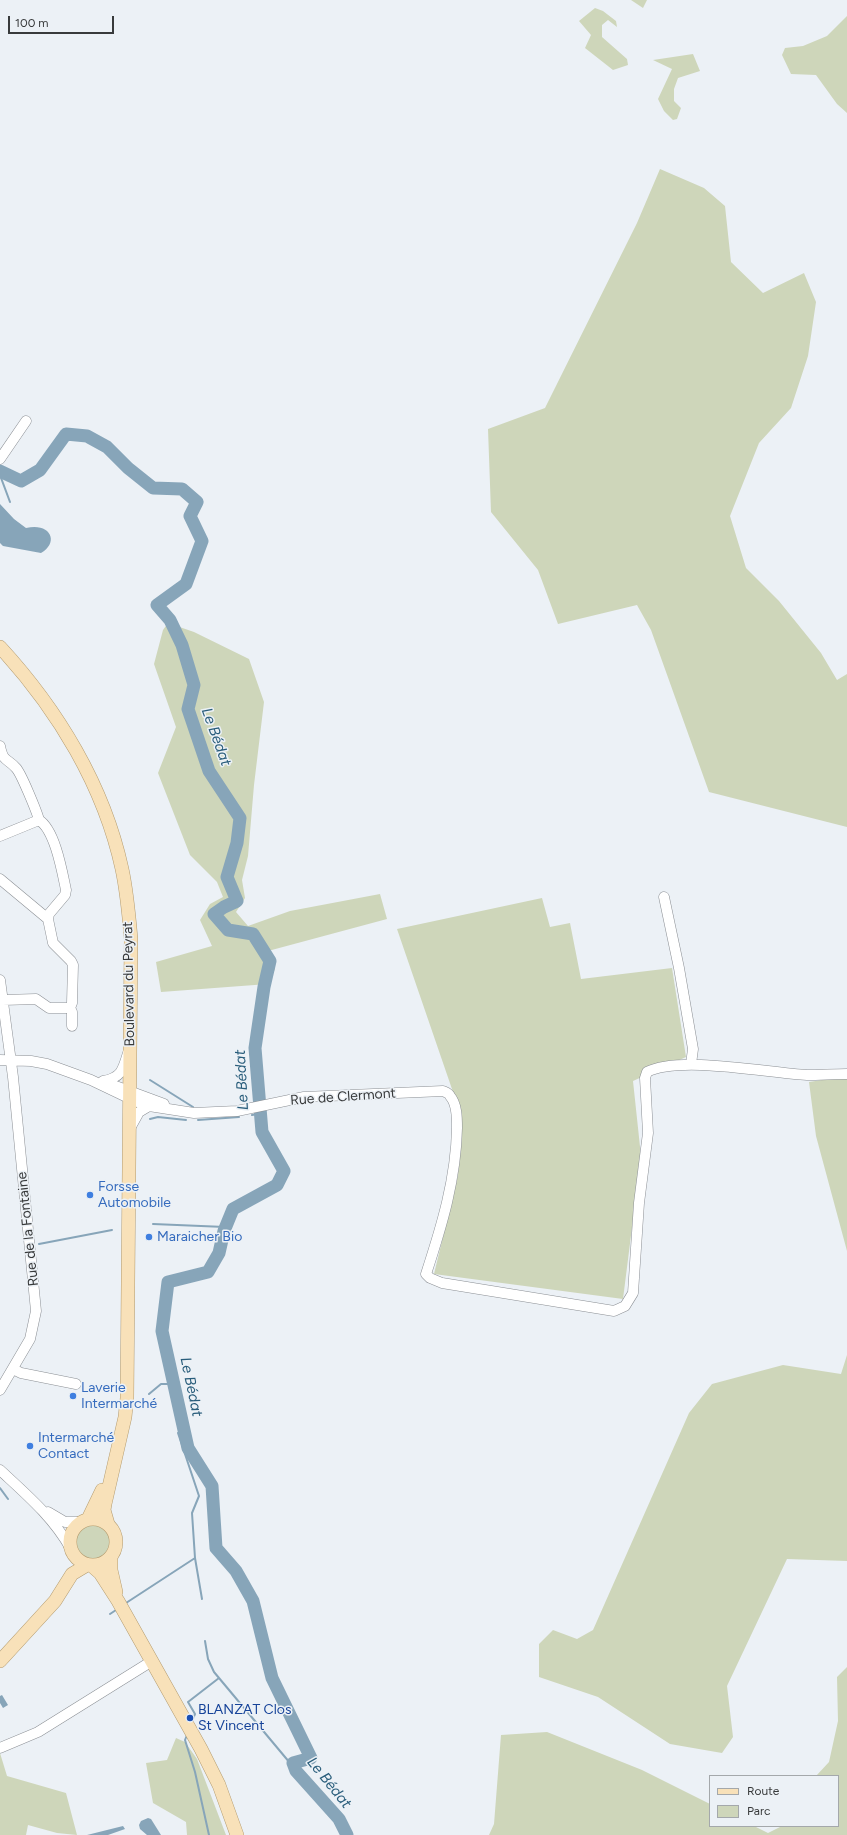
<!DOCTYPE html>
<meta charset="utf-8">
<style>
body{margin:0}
#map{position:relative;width:847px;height:1835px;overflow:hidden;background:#ecf1f6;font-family:Figtree,sans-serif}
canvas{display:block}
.legend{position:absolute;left:709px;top:1775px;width:130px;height:52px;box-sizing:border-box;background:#ecf1f6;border:1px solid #a4a8ab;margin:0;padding:5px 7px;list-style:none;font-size:12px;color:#383a3b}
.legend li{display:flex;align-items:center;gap:8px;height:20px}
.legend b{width:20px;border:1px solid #a4a8ab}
.scale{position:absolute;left:8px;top:16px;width:106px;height:18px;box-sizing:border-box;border:2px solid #383a3b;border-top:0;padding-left:5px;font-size:12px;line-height:14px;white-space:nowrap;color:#383a3b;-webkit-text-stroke:3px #ecf1f6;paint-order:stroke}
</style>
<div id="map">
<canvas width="847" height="1835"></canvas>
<ul class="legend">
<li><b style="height:5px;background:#f8e1b9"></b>Route</li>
<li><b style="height:11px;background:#ced6ba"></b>Parc</li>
</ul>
<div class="scale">100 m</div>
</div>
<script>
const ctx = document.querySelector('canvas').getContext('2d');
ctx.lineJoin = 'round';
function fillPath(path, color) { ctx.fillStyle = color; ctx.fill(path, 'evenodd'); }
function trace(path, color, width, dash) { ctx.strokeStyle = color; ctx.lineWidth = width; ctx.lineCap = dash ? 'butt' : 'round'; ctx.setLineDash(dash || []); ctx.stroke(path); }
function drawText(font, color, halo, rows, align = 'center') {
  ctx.font = font + ' Figtree,sans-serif'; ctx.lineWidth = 3; ctx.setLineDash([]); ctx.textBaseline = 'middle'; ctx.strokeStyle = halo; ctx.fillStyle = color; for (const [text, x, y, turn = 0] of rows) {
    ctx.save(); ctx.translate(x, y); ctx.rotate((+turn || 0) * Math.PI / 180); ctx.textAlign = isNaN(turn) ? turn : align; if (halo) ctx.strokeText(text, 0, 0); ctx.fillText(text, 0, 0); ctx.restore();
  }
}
fillPath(new Path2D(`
 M631 0H647L643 8Z
 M595 8 603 11 616 21 617 27 608 20 602 25V37L627 59 628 65 613 70 585 48 591 35 579 21Z
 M847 16V113L837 104 816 75 791 74 782 55 785 48 803 46 827 36Z
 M693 54 700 71 678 78 674 89V101L681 108 677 119 673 120 664 111 658 99 672 69 653 60Z
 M660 169 704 188 725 206 731 262 763 293 804 273 816 302 808 356 791 408 759 443 730 516 746 568 779 601 821 653 837 680 847 674V827L709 792 651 630 637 605 558 624 538 570 491 512 488 429 545 408 637 223Z
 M168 623 194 632 249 659 264 702 254 785 248 856 242 880 245 898 236 912 248 926 290 911 380 894 387 919 268 951 275 969 268 984 161 992 156 962 212 946 200 920 210 904 223 897 217 882 190 855 158 773 176 727 154 664 163 630Z
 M542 898 550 927 570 923 581 979 672 968 686 1057 633 1081 641 1156 623 1299 434 1274 458 1175 460 1129 453 1092 397 929Z
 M847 1076V1251L816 1136 809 1082Z
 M847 1355V1561L787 1559 727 1686 733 1737 722 1753 670 1744 598 1697 539 1677V1644L553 1630 577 1639 593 1630 689 1413 712 1384 783 1365 841 1374Z
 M74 1542a18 18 0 1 1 36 0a18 18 0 1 1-36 0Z
 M847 1667V1835H489L494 1824 501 1735 547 1732 642 1770 710 1804V1826H754L768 1833 782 1826H838V1776H816L829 1762 838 1721 837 1677Z
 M176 1738 185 1742 197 1759 226 1835H187L186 1822 153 1803 146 1763 167 1760Z
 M0 1753 7 1776 66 1793 77 1835 57 1833 28 1825 26 1835H0Z`), '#ced6ba');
fillPath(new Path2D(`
 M0 504 14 519 26 528C50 522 60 542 41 553L3 546 0 543Z
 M2 1695 8 1705 3 1708 0 1703V1696Z
 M148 1818 151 1819 161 1835H147L140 1829 139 1825 141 1821Z
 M123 1826 125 1829 108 1835H87Z`), '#87a5b9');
trace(new Path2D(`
 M0 475 10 502
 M150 1080 193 1107
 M252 1115 258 1114 257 1109
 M150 1119 158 1117 186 1120
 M198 1120 239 1117
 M153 1224 225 1227
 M39 1244 112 1230
 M149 1394 161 1384H174
 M178 1433 199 1496 192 1513 195 1558 202 1599
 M0 1488 8 1499
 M126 1603 195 1558
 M110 1614 116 1610
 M205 1641 208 1659 214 1672 295 1769
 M192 1721 195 1714 188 1702 219 1678
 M187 1735 185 1740 195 1772 209 1835`), '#87a5b9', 2);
trace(new Path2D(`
 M0 471 21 481 40 470 66 434 87 436 107 447 128 468 153 488 182 489 197 502 190 516 202 541 186 584 157 605 170 620 182 645 194 685 188 709 209 771 240 818 237 843 227 877 237 901 224 907 214 914 228 930 253 934 270 961 264 987 255 1048 262 1132 284 1171 277 1185 233 1209 224 1231 219 1253 208 1272 168 1282 162 1331 188 1448 212 1486 216 1548 236 1571 253 1601 272 1678 311 1758 293 1763 296 1771 339 1819 347 1835`), '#87a5b9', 13);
const minor = new Path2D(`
 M0 459 26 421
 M0 746C3 762 7 758 16 768 21 773 37 812 39 820 55 830 62 871 66 890L65 895 49 914 48 919 53 943 71 961 73 965 72 1003 70 1008H49L36 999 3 1000
 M0 836 39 820
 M0 879 48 919
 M664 897 679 968 693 1049 691 1064
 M0 980 13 1077 36 1311 30 1339 0 1390
 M70 1008 72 1012V1026
 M0 1060 31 1061 47 1064 91 1080 135 1101 149 1106 194 1113 237 1111 304 1097 443 1091C445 1092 449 1093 450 1096 457 1104 457 1118 457 1128 456 1179 442 1225 426 1274L430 1278 442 1283 614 1311 625 1306 633 1293 639 1203 648 1133 645 1078 647 1072C680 1055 768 1073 807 1075 820 1075 834 1074 847 1074
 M103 1081C121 1078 123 1070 128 1053
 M110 1084 164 1104
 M129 1130 139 1112 149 1106
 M13 1369 21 1373 76 1384
 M0 1470C27 1495 53 1517 71 1549
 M48 1512 65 1522H81
 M0 1748 38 1732 152 1661`);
const major = new Path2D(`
 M0 647C58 710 104 786 122 869 127 892 129 916 131 939L127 1398 125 1417 105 1504 104 1510 108 1524
 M70 1542a23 23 0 1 1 46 0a23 23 0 1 1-46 0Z
 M88 1519 102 1490
 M111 1558V1570L116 1592
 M92 1566 100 1573 118 1601 201 1749 219 1785 237 1835
 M0 1661 55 1601 72 1574 87 1565`);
trace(minor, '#8b8f94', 11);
trace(major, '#b29a6e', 14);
trace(minor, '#fff', 10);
trace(major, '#f8e1b9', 13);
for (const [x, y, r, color] of [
 [90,1195,4,"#3f7fe0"],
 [149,1237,4,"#3f7fe0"],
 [73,1396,4,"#3f7fe0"],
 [30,1446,4,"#3f7fe0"],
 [190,1718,4,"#1a4fb4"]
]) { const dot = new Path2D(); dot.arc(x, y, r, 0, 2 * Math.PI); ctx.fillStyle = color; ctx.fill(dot); trace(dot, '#ecf1f6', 1.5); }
drawText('14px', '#383a3b', '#ecf1f6', [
 ["Boulevard du Peyrat",129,984,-91],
 ["Rue de Clermont",343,1097,-4],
 ["Rue de la Fontaine",28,1229,-96]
]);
drawText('14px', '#366cbe', '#ecf1f6', [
 ["Forsse",98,1187],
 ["Automobile",98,1203],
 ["Maraicher Bio",157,1237],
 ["Laverie",81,1388],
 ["Intermarché",81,1404],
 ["Intermarché",38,1438],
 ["Contact",38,1454]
], 'left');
drawText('14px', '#164399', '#ecf1f6', [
 ["BLANZAT Clos",198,1710],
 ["St Vincent",198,1726]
], 'left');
drawText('italic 15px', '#295d7b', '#ecf1f6', [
 ["Le Bédat",216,737,70],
 ["Le Bédat",242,1080,-93],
 ["Le Bédat",191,1387,78],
 ["Le Bédat",329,1783,51]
]);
</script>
